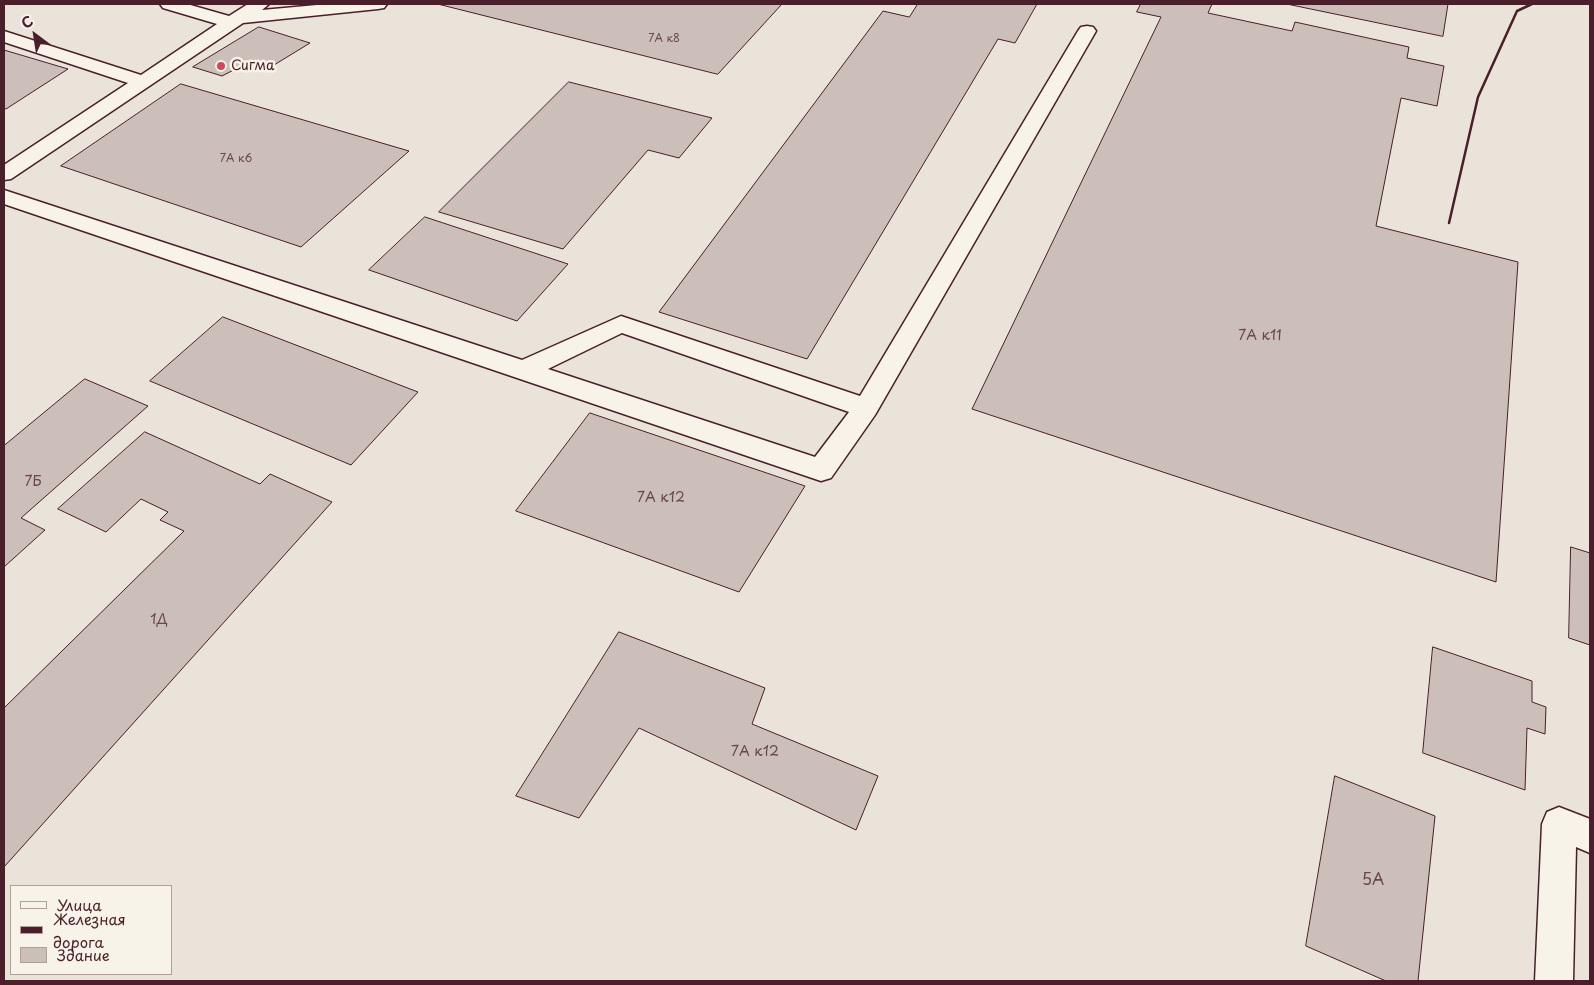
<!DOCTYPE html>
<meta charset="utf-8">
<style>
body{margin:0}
#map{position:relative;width:1594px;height:985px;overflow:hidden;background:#f7f3e8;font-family:"Playpen Sans",sans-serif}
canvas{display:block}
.frame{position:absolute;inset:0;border:5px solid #4a1f2b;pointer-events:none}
.legend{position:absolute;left:10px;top:885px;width:162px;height:90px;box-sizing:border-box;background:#f7f3e8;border:1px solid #b29e9c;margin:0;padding:6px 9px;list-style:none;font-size:15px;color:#4a1f2b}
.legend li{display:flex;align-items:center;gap:10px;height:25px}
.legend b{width:25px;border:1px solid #b29e9c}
.north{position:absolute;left:10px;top:10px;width:50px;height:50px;-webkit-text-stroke:4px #f7f3e8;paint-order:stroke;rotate:329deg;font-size:14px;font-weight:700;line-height:20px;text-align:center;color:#4a1f2b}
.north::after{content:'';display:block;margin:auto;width:18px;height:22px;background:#4a1f2b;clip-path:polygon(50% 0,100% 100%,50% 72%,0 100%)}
</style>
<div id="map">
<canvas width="1594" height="985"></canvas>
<div class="frame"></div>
<ul class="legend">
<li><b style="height:6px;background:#f7f3e8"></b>Улица</li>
<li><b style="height:6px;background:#4a1f2b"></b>Железная дорога</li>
<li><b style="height:14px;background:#ccbfb9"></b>Здание</li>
</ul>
<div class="north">С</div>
</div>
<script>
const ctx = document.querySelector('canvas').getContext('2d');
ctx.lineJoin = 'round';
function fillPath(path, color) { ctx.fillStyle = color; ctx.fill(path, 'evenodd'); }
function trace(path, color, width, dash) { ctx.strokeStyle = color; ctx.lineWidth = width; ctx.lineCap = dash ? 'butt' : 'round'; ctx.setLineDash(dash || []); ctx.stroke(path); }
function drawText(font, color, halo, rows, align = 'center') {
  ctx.font = font + ' "Playpen Sans",sans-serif'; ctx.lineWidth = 5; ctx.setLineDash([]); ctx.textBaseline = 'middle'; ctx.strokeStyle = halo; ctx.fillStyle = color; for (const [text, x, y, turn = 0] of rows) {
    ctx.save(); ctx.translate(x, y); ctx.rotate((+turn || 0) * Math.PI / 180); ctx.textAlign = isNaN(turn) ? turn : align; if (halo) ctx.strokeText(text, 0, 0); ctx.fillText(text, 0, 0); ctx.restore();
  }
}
fillPath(new Path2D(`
 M4 4H1590V981H4ZM11 886H171V974H11Z`), '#eae3da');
const building = new Path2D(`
 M438 4H782L718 74Z
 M918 4H1037L1015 43 998 39 807 359 659 312 883 11 909 17Z
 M1141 4H1212L1208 13 1292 31 1295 22 1409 47 1407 58 1444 66 1437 106 1401 98 1376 226 1518 262 1496 582 972 409 1161 17 1137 12Z
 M1287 4H1448L1443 36Z
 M259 27 310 43 274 65 253 60 222 76 193 67Z
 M4 50 68 69 6 109 4 108Z
 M569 82 712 118 679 158 648 150 563 249 439 212Z
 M181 84 409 151 301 247 61 166Z
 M425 217 568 264 517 321 369 270Z
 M223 317 418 392 351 465 150 381Z
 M85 379 148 406 21 518 45 530 4 567V446Z
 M590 413 805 486 739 592 516 511Z
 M145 432 260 484 270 474 332 502 4 867V708L184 531 160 520 168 512 141 499 106 532 58 509Z
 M1571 547 1590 553V645L1569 638Z
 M619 632 765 688 752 724 878 776 856 830 639 728 579 818 516 796Z
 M1433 647 1532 681V702L1546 707 1545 734 1527 728 1525 790 1423 753Z
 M1335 776 1435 816 1418 981H1386L1306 946Z`);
fillPath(building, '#ccbfb9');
trace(building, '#4a1f2b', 1);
const minor = new Path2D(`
 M160 4H187L229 16 248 4H269L262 10 328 4H387L384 8 378 9 243 23 11 179 4 180V165L128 83 4 42V31L141 75 217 24 163 8Z
 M1087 26 1093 27 1096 31 875 415 831 478 821 481 4 204V190L522 360 621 316 860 396 1078 31 1081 27ZM622 333 849 412 815 457 548 369Z
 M1559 807 1590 819V853L1576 847 1573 981H1535L1542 824 1547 812Z`);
trace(minor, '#4a1f2b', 3);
fillPath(minor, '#f7f3e8');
trace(new Path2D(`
 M1449 223 1478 97 1517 11 1532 4`), '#4a1f2b', 2.5);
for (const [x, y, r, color] of [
 [221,66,5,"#d1495b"]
]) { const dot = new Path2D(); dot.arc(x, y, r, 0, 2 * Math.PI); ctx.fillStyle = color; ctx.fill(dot); trace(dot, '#f7f3e8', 2); }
drawText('11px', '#6a474e', null, [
 ["7А к8",664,39],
 ["7А к6",236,159]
]);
drawText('14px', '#4a1f2b', '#f7f3e8', [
 ["Сигма",231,66]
], 'left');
drawText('14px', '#6a474e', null, [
 ["7А к11",1260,336],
 ["7Б",33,482],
 ["7А к12",661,498],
 ["1Д",159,620],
 ["7А к12",755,752]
]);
drawText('16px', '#6a474e', null, [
 ["5А",1373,881]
]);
</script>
